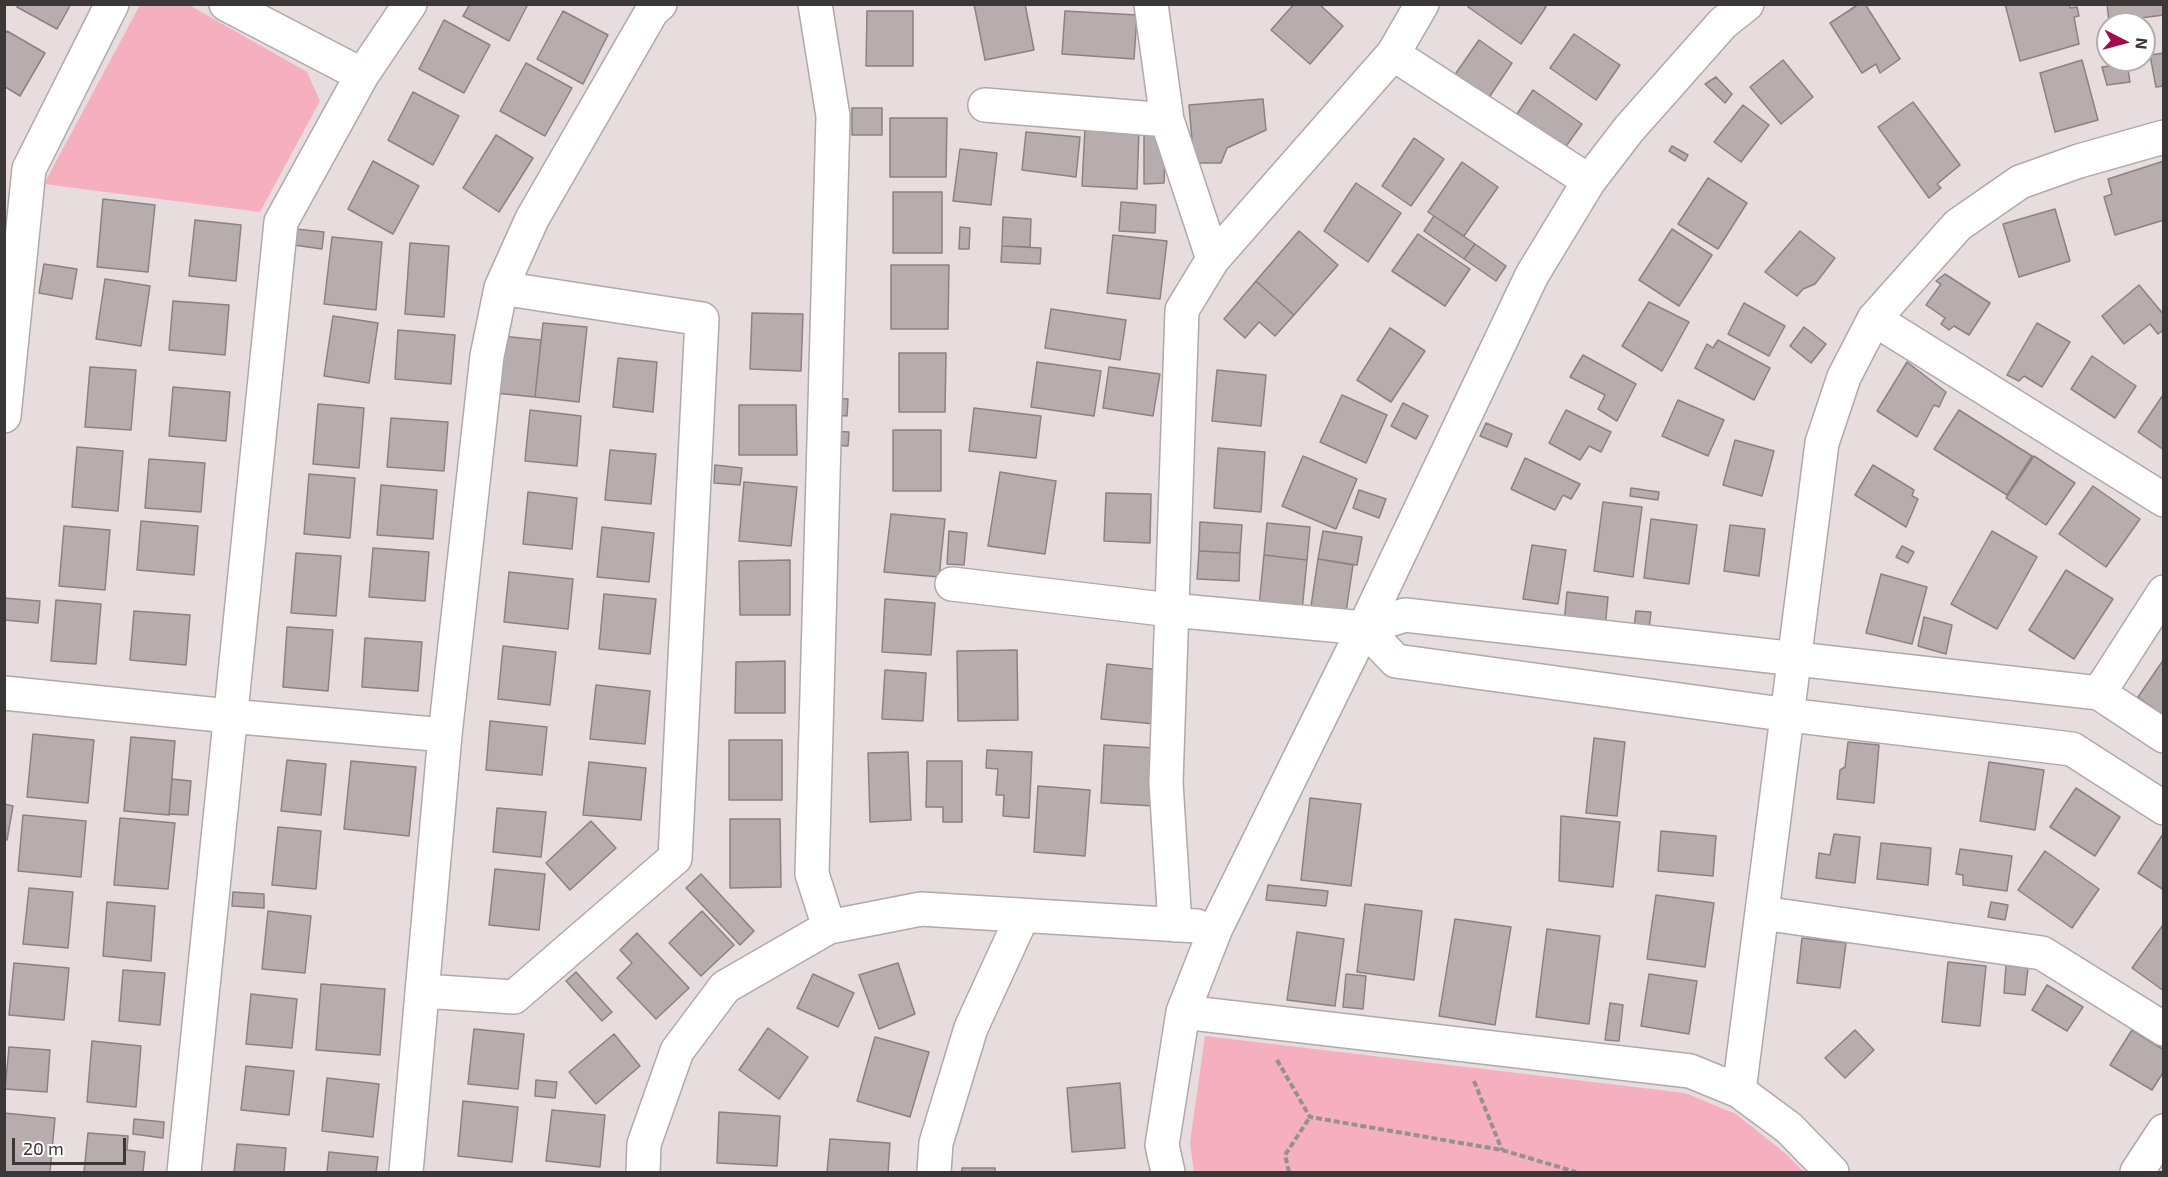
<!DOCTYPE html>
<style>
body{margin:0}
#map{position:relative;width:2168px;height:1177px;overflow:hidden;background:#e7dcde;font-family:"Exo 2",sans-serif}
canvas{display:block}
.frame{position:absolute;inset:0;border:6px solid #3b3738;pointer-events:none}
.north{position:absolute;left:2096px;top:12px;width:60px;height:60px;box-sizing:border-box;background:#fff;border:2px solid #b1afaf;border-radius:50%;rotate:96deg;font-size:16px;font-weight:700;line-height:24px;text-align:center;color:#3b3738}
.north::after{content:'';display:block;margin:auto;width:21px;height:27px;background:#a30d4e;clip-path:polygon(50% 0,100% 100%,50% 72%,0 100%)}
.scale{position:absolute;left:12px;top:1138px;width:114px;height:27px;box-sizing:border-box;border:3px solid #3b3738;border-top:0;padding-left:8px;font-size:18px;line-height:21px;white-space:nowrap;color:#3b3738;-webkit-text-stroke:4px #fff;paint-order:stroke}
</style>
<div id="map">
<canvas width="2168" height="1177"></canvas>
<div class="frame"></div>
<div class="north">N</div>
<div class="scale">20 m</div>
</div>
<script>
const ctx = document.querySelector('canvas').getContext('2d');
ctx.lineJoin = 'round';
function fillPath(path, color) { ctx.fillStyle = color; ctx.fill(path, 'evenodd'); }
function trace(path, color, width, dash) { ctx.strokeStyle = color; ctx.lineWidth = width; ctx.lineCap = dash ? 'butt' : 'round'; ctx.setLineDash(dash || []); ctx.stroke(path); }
fillPath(new Path2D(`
 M140 5H189L307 72 320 101 260 212 44 184Z
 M1205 1036 1685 1093 1736 1114 1786 1154 1804 1172H1194L1190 1143Z`), '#f5afbf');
const building = new Path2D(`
 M18 4H71L57 29 17 7Z
 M470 4H528L509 41 463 16Z
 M974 4H1025L1034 50 985 60Z
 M1294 4H1319L1343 26 1310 64 1271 30Z
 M1470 4H1543L1546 7 1521 44 1468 7Z
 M1859 4H1865L1900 59 1880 73 1876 64 1862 73 1830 23Z
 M2005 4H2069L2070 8 2077 7 2079 16 2074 17 2079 44 2020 61Z
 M2107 4H2164V15L2109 22Z
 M563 11 608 35 583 84 537 59Z
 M867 11H913V66H866Z
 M1065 11 1137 15 1134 59 1062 54Z
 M444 20 490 45 464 93 419 69Z
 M7 31 45 53 20 96 4 86V35Z
 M1574 34 1620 65 1596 100 1550 68Z
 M1479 40 1512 63 1488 99 1454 76Z
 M2164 53V86L2156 87 2150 55Z
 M1783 60 1813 97 1781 124 1750 87Z
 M2082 60 2098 120 2055 132 2040 73Z
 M526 63 572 88 545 136 500 111Z
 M2127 64 2130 82 2107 85 2102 67Z
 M1716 77 1732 94 1725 103 1705 84Z
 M1533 90 1582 124 1559 156 1511 123Z
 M413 92 459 116 433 165 388 140Z
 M1263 99 1266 130 1227 148 1221 163H1194L1189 105Z
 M1913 102 1960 165 1937 184 1941 188 1929 198 1878 127Z
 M1743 105 1769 125 1741 162 1714 142Z
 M852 108H882V135H852Z
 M890 118H947L946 177H890Z
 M1085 128 1139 130 1137 189 1082 186Z
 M1144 130H1156L1165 156 1164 183 1144 184Z
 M1026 132 1080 137 1076 177 1022 170Z
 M496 135 533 158 499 212 463 188Z
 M1414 138 1444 159 1411 206 1382 186Z
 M1672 146 1688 155 1685 161 1669 151Z
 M960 149 997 153 991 205 953 201Z
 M373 161 419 186 393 234 348 209Z
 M2164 161V220L2115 235 2104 197 2112 194 2108 179Z
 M1462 162 1498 187 1464 236 1428 212Z
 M1708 178 1747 203 1718 249 1678 224Z
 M1356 183 1401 213 1368 262 1324 231Z
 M893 192H942V253H893Z
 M103 199 155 205 148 272 97 267Z
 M1121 202 1156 205 1155 233 1119 231Z
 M2055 209 2070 261 2019 277 2003 224Z
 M1434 216 1475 244 1464 259 1424 231Z
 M1003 217 1031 219 1030 247 1002 246Z
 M195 220 241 225 236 281 189 276Z
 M960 227 970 228 969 249H959Z
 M296 229 324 232 322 249 294 245Z
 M1672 229 1712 255 1679 306 1639 280Z
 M1299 231 1338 265 1294 315 1256 281Z
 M1800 231 1835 258 1815 284 1803 289 1797 296 1765 272Z
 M1418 234 1470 269 1445 306 1392 271Z
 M1113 235 1167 241 1160 299 1107 293Z
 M332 237 382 242 376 310 324 304Z
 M410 243 449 246 444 317 405 314Z
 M1475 244 1506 266 1496 281 1464 259Z
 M1002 246 1041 248 1040 264 1001 262Z
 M44 264 77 269 72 299 39 293Z
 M891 265H949L948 329H891Z
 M1945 274 1990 303 1969 335 1954 326 1949 330 1941 324 1945 318 1926 305 1941 284 1936 281Z
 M105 279 150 286 141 346 96 339Z
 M1256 281 1294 315 1275 336 1259 322 1245 338 1224 319Z
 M2139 285 2164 315V330L2158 334 2150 324 2124 344 2102 316Z
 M173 301 229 305 225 355 169 350Z
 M1649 302 1689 322 1662 371 1622 346Z
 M1744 303 1785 326 1769 356 1728 334Z
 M1051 309 1126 320 1120 360 1045 348Z
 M752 313 803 314 801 371 750 369Z
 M333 316 378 323 369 383 324 376Z
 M543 323 587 327 579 402 535 397Z
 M2037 323 2070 342 2042 387 2024 376 2019 381 2007 375Z
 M1804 327 1826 344 1811 363 1790 346Z
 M1390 328 1425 351 1391 402 1357 380Z
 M398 330 455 335 451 384 395 379Z
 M501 336 541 340 535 397 495 393Z
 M1718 340 1770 368 1754 400 1695 368 1707 344 1713 348Z
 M899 353H946L945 412H899Z
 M1583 355 1636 384 1617 421 1598 409 1605 395 1570 377Z
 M2092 356 2136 386 2115 418 2071 389Z
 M618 358 657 362 653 412 613 407Z
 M1037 362 1101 371 1094 416 1031 407Z
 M1907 362 1946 392 1939 407 1934 405 1917 437 1877 411Z
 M90 367 136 370 131 430 85 427Z
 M1109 367 1160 374 1153 416 1103 408Z
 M1217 370 1266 375 1261 426 1212 421Z
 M173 387 230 392 226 441 169 436Z
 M1342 395 1387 415 1366 463 1320 442Z
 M2163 395H2164V450L2138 432Z
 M834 398 848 399 847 416 833 415Z
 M1678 400 1724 420 1708 456 1662 436Z
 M1403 403 1428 416 1416 439 1391 426Z
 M318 404 364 408 359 468 313 464Z
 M739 405H796L797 455H739Z
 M974 408 1041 416 1036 458 969 451Z
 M530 410 581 416 577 466 525 461Z
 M1566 410 1611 432 1601 452 1589 446 1580 460 1549 443Z
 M1959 410 2032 456 2007 495 1934 449Z
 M391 418 448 422 444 471 387 467Z
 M1486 423 1512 434 1507 447 1480 436Z
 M893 430H941V491H893Z
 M833 431 849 432 848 446 833 445Z
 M1735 440 1774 451 1762 496 1723 485Z
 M77 447 123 451 118 511 72 507Z
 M1218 448 1265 452 1261 512 1214 508Z
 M610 450 656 454 651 504 605 500Z
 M1303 456 1357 479 1336 529 1282 506Z
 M2034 456 2075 483 2046 525 2006 498Z
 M1525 458 1580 484 1571 499 1563 495 1555 510 1511 489Z
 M149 459 205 463 201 512 145 508Z
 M715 465 742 468 740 485 714 483Z
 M1873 465 1914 490 1912 496 1918 499 1906 527 1855 495Z
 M1000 472 1056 481 1045 554 988 546Z
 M309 474 355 478 350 538 304 534Z
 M744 482 797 487 791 546 739 541Z
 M381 485 437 490 433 539 377 535Z
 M2093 486 2140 519 2106 567 2059 534Z
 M1631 488 1659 492 1658 500 1630 496Z
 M1359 490 1386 499 1379 518 1353 508Z
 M528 492 577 498 572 549 523 544Z
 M1106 493 1151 494 1150 543 1104 541Z
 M1603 502 1642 507 1633 577 1594 571Z
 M891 514 945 519 939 577 884 572Z
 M1651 519 1697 525 1689 584 1644 578Z
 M141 521 198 526 194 575 137 570Z
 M1200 522 1242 525 1240 553 1199 551Z
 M1267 523 1310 527 1307 560 1264 555Z
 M1730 525 1765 529 1759 576 1724 571Z
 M64 526 110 530 105 590 59 586Z
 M602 527 654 533 649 582 597 577Z
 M949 531 967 533 964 565 947 564Z
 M1323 531 1362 537 1357 565 1318 559Z
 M1992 531 2037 557 1997 629 1951 604Z
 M1532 545 1566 550 1558 604 1523 599Z
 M1902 546 1914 552 1908 563 1896 557Z
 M373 548 429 552 425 601 369 597Z
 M1199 551 1240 553 1239 581 1197 579Z
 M296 553 341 556 336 616 291 613Z
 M1264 555 1307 560 1302 611 1259 606Z
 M1318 559 1353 565 1346 612 1311 606Z
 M790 560V615H740L739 561Z
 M2066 570 2113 599 2074 659 2029 630Z
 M509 572 573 579 568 629 504 622Z
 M1881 574 1927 587 1912 644 1866 633Z
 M1567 592 1608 597 1605 628 1564 623Z
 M604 594 656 599 650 654 599 649Z
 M4 598 40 601 38 623 4 620Z
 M885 599 935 603 931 655 882 652Z
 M56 600 101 604 96 664 51 661Z
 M134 611 190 615 186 665 130 660Z
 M1636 611 1651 612 1648 637 1633 636Z
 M1924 617 1952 625 1946 654 1918 646Z
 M287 627 333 630 328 691 283 687Z
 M365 638 422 642 418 691 362 687Z
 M503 646 556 652 550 705 498 699Z
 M1017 650 1018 720 958 721 957 651Z
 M2164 659V716L2138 697Z
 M785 661V713H735L736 662Z
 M1107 664 1161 670 1155 724 1101 719Z
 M885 670 926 673 923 721 882 719Z
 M596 685 650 691 645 744 590 739Z
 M490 721 547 727 542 775 486 770Z
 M33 734 94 740 88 803 27 797Z
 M131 737 175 741 169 815 124 811Z
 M1594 738 1625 742 1617 816 1586 813Z
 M729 740H782V800H729Z
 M1848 742 1879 745 1874 803 1837 799 1840 770 1845 767Z
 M1104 745 1157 748 1154 806 1101 803Z
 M987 750 1032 752 1029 818 1003 816 1004 795H996L998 769 986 768Z
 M908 752 911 820 870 822 868 753Z
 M287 760 326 764 321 815 281 811Z
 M351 761 416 767 409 836 344 829Z
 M927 761H962V822H943V807H926Z
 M589 762 646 768 641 820 583 815Z
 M1989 762 2044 770 2035 830 1980 821Z
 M172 779 191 781 188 815 169 814Z
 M1038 786 1090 790 1085 856 1034 852Z
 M2076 788 2120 817 2095 856 2050 827Z
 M1310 798 1361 804 1351 886 1301 880Z
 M4 804 13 806 7 840 4 839Z
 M497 808 546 812 541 857 493 852Z
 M23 815 86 821 81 877 18 871Z
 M1561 816 1620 822 1613 887 1559 881Z
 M120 818 175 823 168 889 114 885Z
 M730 819H780L781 887 730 888Z
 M591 821 616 848 570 890 546 863Z
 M278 827 321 831 316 889 272 885Z
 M1661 831 1716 836 1713 876 1658 871Z
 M1834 834 1860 837 1855 883 1816 878 1819 853 1830 855Z
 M2163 834H2164V890L2138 873Z
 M1881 843 1931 848 1928 885 1877 879Z
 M1960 849 2012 856 2007 891 1963 885V875L1956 874Z
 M2045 851 2099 889 2072 928 2018 890Z
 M495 869 545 874 539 930 489 925Z
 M701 874 754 931 740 945 686 888Z
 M1268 885 1328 891 1326 906 1266 900Z
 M29 888 73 892 68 948 23 944Z
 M233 892 264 894V908L232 906Z
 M1656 895 1714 903 1705 967 1647 959Z
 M107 902 155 906 151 961 103 956Z
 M1991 902 2008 905 2005 920 1988 917Z
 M1365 904 1422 911 1414 980 1357 972Z
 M268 911 311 916 305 973 262 969Z
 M702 911 734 945 701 976 669 943Z
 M1455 919 1511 927 1495 1025 1439 1016Z
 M2163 925H2164V991L2132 968Z
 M1547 929 1600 936 1589 1024 1536 1017Z
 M1297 932 1344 939 1335 1006 1287 1000Z
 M637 933 689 988 656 1019 617 978 632 963 620 950Z
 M1802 938 1846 943 1840 988 1797 983Z
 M1948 962 1986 966 1980 1026 1942 1022Z
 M14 963 69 968 64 1020 9 1015Z
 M898 963 915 1014 879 1029 859 975Z
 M2006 965 2028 968 2025 995 2004 993Z
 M123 970 165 973 160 1025 119 1021Z
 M576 972 612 1012 602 1021 566 981Z
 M813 974 854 993 838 1027 797 1008Z
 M1346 974 1366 976 1363 1009 1343 1007Z
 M1649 974 1697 981 1689 1034 1641 1026Z
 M321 984 385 989 380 1055 316 1050Z
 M2047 985 2083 1007 2067 1031 2032 1010Z
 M251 994 297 999 292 1048 246 1044Z
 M1610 1003 1623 1005 1619 1041 1605 1040Z
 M768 1028 808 1057 779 1099 739 1070Z
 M474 1029 524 1034 518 1089 468 1084Z
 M1855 1030 1874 1050 1845 1078 1825 1058Z
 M2132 1030 2164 1050V1071L2152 1090 2110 1065Z
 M614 1034 640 1066 596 1104 569 1072Z
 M875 1037 929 1052 910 1117 857 1101Z
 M92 1041 141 1046 136 1107 87 1102Z
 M9 1047 50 1050 47 1092 5 1089Z
 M246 1066 294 1071 289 1115 241 1110Z
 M327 1078 379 1084 373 1137 322 1131Z
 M536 1080 557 1082 555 1098 535 1096Z
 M1120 1083 1125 1148 1072 1152 1067 1088Z
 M463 1101 518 1107 512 1162 458 1156Z
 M552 1110 605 1115 600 1167 546 1161Z
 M719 1112 780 1116 777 1166 717 1163Z
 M4 1113 55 1118 50 1172H4Z
 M134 1119 164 1122 163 1138 133 1134Z
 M88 1133 128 1136 127 1150 145 1152 143 1172H84Z
 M830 1139 890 1143 888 1172H827Z
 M237 1144 286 1148 284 1172H234Z
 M329 1152 378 1157 376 1172H327Z
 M962 1168H995V1172H962Z`);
fillPath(building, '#b7acae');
trace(building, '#8c8183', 1.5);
const minor = new Path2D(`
 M226 4 362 75
 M815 4 833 116 812 874 829 927
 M1151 4 1167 120 1213 259
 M1393 54 1589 181
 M985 105 1167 120
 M1874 319 2164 500
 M4 416 29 169 112 4
 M952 584 1171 610 1364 628 1405 615 2099 693 2164 736
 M1364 628 1396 661 1789 715 2072 749 2164 808
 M4 693 229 716 445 735
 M2099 693 2164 592
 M1762 913 2042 953 2164 1029
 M1175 925 1166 783 1182 310 1213 259 1393 54 1422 4
 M423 991 514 997 675 858 702 319 501 288
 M1183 1012 1690 1071 1739 1091 1789 1128 1832 1172
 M1739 1091 1822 443 1844 377 1874 319 1958 225 2020 182 2079 161 2164 137
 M184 1172 281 222 362 75 410 4
 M406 1172 445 735 487 356 501 288 532 219 652 11 660 4
 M643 1172 644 1144 677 1051 725 987 829 927 921 909 1197 926
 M934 1172 936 1143 971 1028 1022 917
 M1168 1172 1162 1145 1183 1012 1216 928 1364 628 1532 275 1589 181 1629 129 1723 23 1747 4
 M2137 1172 2164 1131`);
trace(minor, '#b2a7a9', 36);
trace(new Path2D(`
 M1277 1060 1310 1117 1502 1150 1576 1172
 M1474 1081 1502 1150
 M1289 1172 1285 1155 1310 1117`), '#978f91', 4, [6, 3]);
trace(minor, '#fff', 33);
</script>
